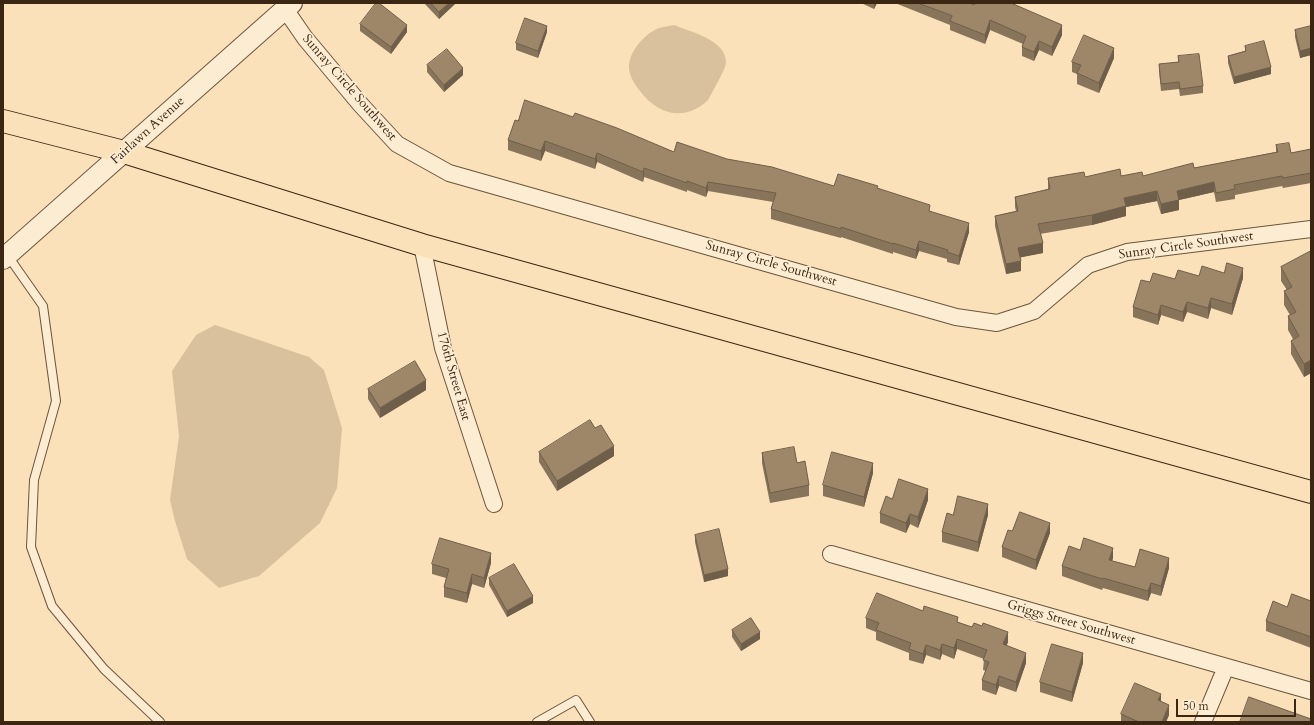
<!DOCTYPE html>
<style>
body{margin:0}
#map{position:relative;width:1314px;height:725px;overflow:hidden;background:#fae1b9;font-family:Cardo,serif}
canvas{display:block}
.frame{position:absolute;inset:0;border:4px solid #3b2613;pointer-events:none}
.scale{position:absolute;left:1176px;top:699px;width:120px;height:18px;box-sizing:border-box;border:2px solid #3b2613;border-top:0;padding-left:5px;font-size:12px;line-height:14px;white-space:nowrap;color:#3b2613;-webkit-text-stroke:3px #fcecd2;paint-order:stroke}
</style>
<div id="map">
<canvas width="1314" height="725"></canvas>
<div class="frame"></div>
<div class="scale">50 m</div>
</div>
<script>
const ctx = document.querySelector('canvas').getContext('2d');
ctx.lineJoin = 'round';
function fillPath(path, color) { ctx.fillStyle = color; ctx.fill(path, 'evenodd'); }
function trace(path, color, width, dash) { ctx.strokeStyle = color; ctx.lineWidth = width; ctx.lineCap = dash ? 'butt' : 'round'; ctx.setLineDash(dash || []); ctx.stroke(path); }
function drawText(font, color, halo, rows, align = 'center') {
  ctx.font = font + ' Cardo,serif'; ctx.lineWidth = 3.5; ctx.setLineDash([]); ctx.textBaseline = 'middle'; ctx.strokeStyle = halo; ctx.fillStyle = color; for (const [text, x, y, turn = 0] of rows) {
    ctx.save(); ctx.translate(x, y); ctx.rotate((+turn || 0) * Math.PI / 180); ctx.textAlign = isNaN(turn) ? turn : align; if (halo) ctx.strokeText(text, 0, 0); ctx.fillText(text, 0, 0); ctx.restore();
  }
}
fillPath(new Path2D(`
 M674 25C691 32 727 40 726 63 725 70 712 93 708 100 685 122 658 115 640 91 635 85 630 77 629 69 628 52 644 34 659 28 663 27 669 26 674 25Z
 M215 325 309 357 324 370 342 428 337 488 320 523 259 576 219 588 187 559 175 521 170 500 179 436 172 371 196 335Z`), '#dac19d');
const service = new Path2D(`
 M8 256 43 306 56 401 34 480 31 547 52 606 104 669 160 722
 M537 722 576 700 590 722`);
const minor = new Path2D(`
 M285 9 305 38 361 105 397 144 449 173 956 317 997 323 1034 311 1088 265 1127 252 1311 229
 M422 245 443 348 494 504
 M831 554 1311 691
 M1203 722 1226 667`);
const tertiary = new Path2D(`
 M3 259 292 3`);
const primary = new Path2D(`
 M3 121 124 152 422 245 1311 492`);
trace(service, '#6b553c', 10);
trace(minor, '#6b553c', 18);
trace(tertiary, '#6b553c', 22);
trace(primary, '#3b2613', 24);
trace(service, '#fcecd2', 8);
trace(minor, '#fcecd2', 16);
trace(tertiary, '#fcecd2', 20);
trace(primary, '#fae1b9', 22);
fillPath(new Path2D(`
 M424 3H456L439 19Z
 M861 3H877L874 9Z
 M895 3H970L1062 35 1052 56 1039 50 1034 61 1022 56V47L1023 44 990 30 985 44 950 30V25Z
 M360 24 407 32 391 54 360 31Z
 M1311 26V55L1300 58 1295 37V30Z
 M547 32 538 58 516 50V43Z
 M1245 46 1271 74 1234 84 1228 63V56L1245 51Z
 M1178 56 1203 86V93L1180 96 1179 89 1161 91 1159 71V64L1178 62Z
 M1114 58 1099 93 1077 84V74L1072 72V62Z
 M427 65 463 75 444 92 427 72Z
 M573 117 674 152 727 159 834 186 878 188 930 211 969 232 959 265 947 262V259L919 251 916 259 893 252V254L841 237V238L771 219V209L773 202 708 191 706 197 687 190V192L644 177 643 182 597 162 595 169 545 151 541 161 508 150V140L518 121Z
 M1276 145 1291 153 1311 149V183L1283 188 1282 186 1235 195V199L1216 202 1214 192 1179 200V210L1161 214 1157 201 1126 207V216L1092 225 1040 234 1043 253 1020 257 1021 271 1006 274 995 226V216L1016 211 1015 207V197L1048 189V178L1085 177 1143 176 1194 168 1276 152Z
 M1311 251V373L1304 377 1291 354V341L1293 339 1288 330V316L1290 315 1284 305V291L1287 290 1281 281V267Z
 M1199 276 1243 278 1232 315 1211 308 1208 319 1187 312 1183 322 1161 315 1158 325 1133 317V307L1150 282Z
 M368 389 426 390 380 418 368 399Z
 M595 428 614 456 557 491 539 462V452Z
 M762 453 797 463 809 485V496L770 503 762 463Z
 M873 473 864 507 823 496V485Z
 M892 499 928 500 918 528 910 524 906 533 880 523V513Z
 M953 515H988L978 552 942 542V532Z
 M1012 531 1050 533 1036 570 1002 557V547Z
 M695 535 728 576 704 582 695 542Z
 M1080 550 1113 558 1112 561 1135 567 1169 568 1161 596 1151 593 1148 601 1103 588 1102 590 1062 576V566Z
 M491 563 484 588 472 584 467 603 444 597V587L446 578 432 574V564Z
 M489 578 533 603 507 617 489 585Z
 M1311 601V648L1266 631V621L1287 607Z
 M923 611 958 622 1008 642 1006 646 1026 663 1016 692 999 686 996 695 982 690V680L986 671 983 670 984 659 957 649 954 659 942 654 940 660 926 655 923 664 909 660V653L876 640V632L866 628V618Z
 M732 630 760 639 741 651 732 637Z
 M1083 663 1072 702 1040 692V682Z
 M1161 701 1169 715 1166 722H1121V714Z`), '#88745a');
fillPath(new Path2D(`
 M449 3H456L439 19V12Z
 M874 3H877L874 9Z
 M990 20V30L985 44V35Z
 M407 25V32L391 54V47Z
 M1062 25V35L1052 56V47Z
 M547 26V32L538 58V51Z
 M1039 41V50L1034 61V52Z
 M1114 48V58L1099 93V83Z
 M1311 48V55L1300 58V51Z
 M1271 67V74L1234 84V77Z
 M463 68V75L444 92V85Z
 M545 141V151L541 161V151Z
 M597 153V162L595 169V159Z
 M644 168V177L643 182V172Z
 M708 182V191L706 197V188Z
 M1214 182V192L1179 200V210L1161 214V204L1177 191Z
 M1157 191V201L1126 207V216L1092 225V215L1124 198Z
 M969 223V232L959 265V256Z
 M919 241V251L916 259V250Z
 M1043 243V253L1018 258V248Z
 M1021 261V271L1006 274V264Z
 M1243 268V278L1232 315V304Z
 M1211 298V308L1208 319V308Z
 M1187 302V312L1183 322V312Z
 M1161 305V315L1158 325V315Z
 M1311 360V373L1304 377V364Z
 M426 380V390L380 418V408Z
 M614 446V456L557 491V481Z
 M873 463V473L864 507V497Z
 M928 489V500L918 528V517Z
 M988 504V515L978 552V542Z
 M910 514V524L906 533V523Z
 M1050 523V533L1036 570V560Z
 M1113 548V558L1109 570V560Z
 M491 553V563L484 588V578Z
 M1169 558V568L1161 596V586Z
 M728 569V576L704 582V575Z
 M472 574V584L467 603V593Z
 M1151 583V593L1148 601V591Z
 M533 596V603L507 617V611Z
 M760 632V639L741 651V644Z
 M1008 632V642L1003 655V644Z
 M957 639V649L954 659V648Z
 M942 644V654L940 660V650Z
 M926 645V655L923 664V654Z
 M1026 653V663L1016 692V682Z
 M1083 653V663L1072 702V692Z
 M999 676V686L996 695V685Z
 M1161 694V704L1158 700Z
 M1169 705V715L1166 722H1162Z`), '#6f5e4a');
const building = new Path2D(`
 M376 3H379L407 25 391 47 360 24Z
 M431 3H449L439 12Z
 M918 3H970L974 5 975 3H1011L1062 25 1052 47 1039 41 1034 52 1022 47 1026 36 990 20 985 35 950 21 952 16Z
 M525 18 547 26 538 51 516 43Z
 M1311 26V48L1300 51 1295 30Z
 M1084 35 1114 48 1099 83 1077 73 1081 65 1072 62Z
 M1264 41 1271 67 1234 77 1228 56 1246 51 1245 46Z
 M447 49 463 68 444 85 427 65Z
 M1199 54 1203 86 1180 89 1179 82 1161 84 1159 64 1179 62 1178 56Z
 M525 100 573 117 575 113 617 128 674 152 677 142 727 159 772 167 834 186 838 174 878 186 877 188 930 205 929 211 969 223 959 256 947 252 948 250 919 241 916 250 893 243V244L841 227V229L771 209 776 193 708 182 706 188 687 181V183L644 168 643 172 597 153 595 159 545 141 541 151 508 140 515 120 518 121Z
 M1289 143 1291 153 1311 149V173L1283 178 1282 176 1234 185 1235 189 1216 193 1214 182 1177 191 1179 200 1161 204 1157 191 1124 198 1126 206 1092 215 1038 224 1043 243 1018 248 1021 261 1006 264 995 216 1018 211 1015 197 1050 189 1048 178 1084 172 1085 177 1120 169 1121 176 1142 172 1143 176 1193 163 1194 168 1278 152 1276 145Z
 M1311 251V360L1304 364 1291 341 1299 336 1288 316 1296 312 1284 291 1292 287 1281 267Z
 M1227 263 1243 268 1232 304 1211 298 1208 308 1187 302 1183 312 1161 305 1158 315 1133 307 1141 280 1150 282 1153 273 1175 279 1178 270 1199 276 1202 266 1224 273Z
 M415 361 426 380 380 408 368 389Z
 M590 420 595 428 601 425 614 446 557 481 539 452Z
 M794 447 797 463 805 461 809 485 770 493 762 453Z
 M832 452 873 463 864 497 823 485Z
 M899 479 928 489 918 517 910 514 906 523 880 513 886 496 892 499Z
 M958 496 988 504 978 542 942 532 947 513 953 515Z
 M1020 512 1050 523 1036 560 1002 547 1008 530 1012 531Z
 M719 529 728 569 704 575 695 535Z
 M440 538 491 553 484 578 472 574 467 593 444 587 449 569 432 564Z
 M1084 538 1113 548 1109 560 1135 567 1140 549 1169 558 1161 586 1151 583 1148 591 1103 578 1102 579 1062 566 1069 546 1080 550Z
 M514 564 533 596 507 611 489 578Z
 M877 593 923 611 924 606 958 617 957 622 972 627 974 623 982 626 983 623 1008 632 1003 644 1026 653 1016 682 999 676 996 685 982 680 989 662 983 660 987 650 957 639 954 648 942 644 940 650 926 645 923 654 909 649 911 643 876 630 879 623 866 618Z
 M1292 594 1311 601V637L1266 621 1273 601 1287 607Z
 M751 618 760 632 741 644 732 630Z
 M1052 644 1083 653 1072 692 1040 682Z
 M1135 683 1161 694 1158 700 1169 705 1162 722H1139L1121 714Z
 M1249 697 1311 719V722H1240Z`);
fillPath(building, '#9e8769');
trace(building, '#6f5e4a', 1);
drawText('13px', '#3b2613', '#fcecd2', [
 ["Sunray Circle Southwest",349,88,49],
 ["Fairlawn Avenue",148,131,-42],
 ["Sunray Circle Southwest",1186,246,-8],
 ["Sunray Circle Southwest",771,264,16],
 ["176th Street East",453,376,74],
 ["Griggs Street Southwest",1071,623,16]
]);
</script>
